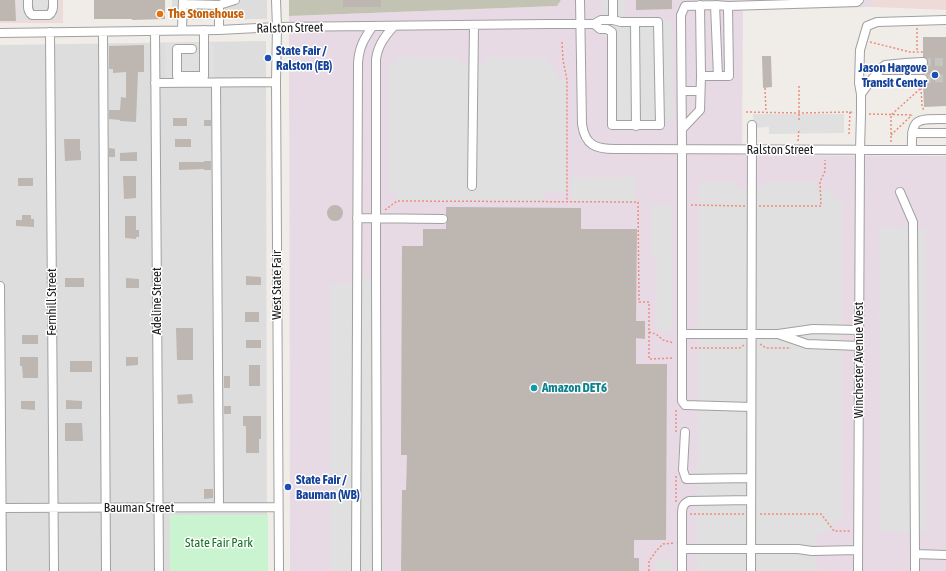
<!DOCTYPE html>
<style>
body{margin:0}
canvas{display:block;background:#f0ede8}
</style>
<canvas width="946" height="571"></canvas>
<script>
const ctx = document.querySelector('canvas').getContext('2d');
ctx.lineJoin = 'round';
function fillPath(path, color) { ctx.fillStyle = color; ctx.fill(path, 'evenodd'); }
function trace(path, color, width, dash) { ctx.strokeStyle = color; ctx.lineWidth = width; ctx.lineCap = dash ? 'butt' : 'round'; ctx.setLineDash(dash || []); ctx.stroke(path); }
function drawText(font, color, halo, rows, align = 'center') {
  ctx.font = font + ' "Asap Condensed",sans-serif'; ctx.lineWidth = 3; ctx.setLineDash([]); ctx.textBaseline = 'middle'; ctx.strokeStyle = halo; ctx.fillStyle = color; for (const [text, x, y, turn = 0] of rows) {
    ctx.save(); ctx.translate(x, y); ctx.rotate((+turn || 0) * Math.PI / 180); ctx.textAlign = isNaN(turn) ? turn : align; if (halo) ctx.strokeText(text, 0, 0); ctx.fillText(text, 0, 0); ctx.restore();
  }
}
fillPath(new Path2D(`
 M172 0H267V19L172 20Z
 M266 41 267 571H0V45Z`), '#dedddd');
fillPath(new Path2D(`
 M0 0H63V23H0Z
 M872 0H946V10L872 7Z`), '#eedbd9');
fillPath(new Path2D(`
 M561 0H872V7L743 10 742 155 946 156V571H290L289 16 556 6Z`), '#e8dae5');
fillPath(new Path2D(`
 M289 0H561L557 6 289 16Z`), '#c3c3b4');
fillPath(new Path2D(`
 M170 515H268V571H170Z`), '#caf4d0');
fillPath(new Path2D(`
 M17 0H59V20H17Z
 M602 0H625V18H666L667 22 672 23 674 119 667 121 664 129 617 132 610 124 609 41 602 33Z
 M165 43H214V80L166 81Z
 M396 57 460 58 461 63 466 64 468 62H479L480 64H484L486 63V57L546 58 547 64 554 68 558 73V80H567V193L546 192 544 194V202L397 201V194L395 192 388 191V65H393L396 63Z
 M753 114H844V133L769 134V127L753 128Z
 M635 177V202H571V178Z
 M699 182H737L738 189 765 188V182H816L817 188 827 189 831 192 835 199H842V520H836L830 530 823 532 815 533V569H824L827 571H697Z
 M651 205H672V331H657V258L651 257Z
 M879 227 926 228V532H880Z
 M352 277H381L383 571H330V284L351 283Z
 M672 559V571H656L657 560Z`), '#e0e0e0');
fillPath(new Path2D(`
 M0 0H15L16 21H0Z
 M94 0H165V19L132 20V19H94Z
 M343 0H381V7H346V6L343 7Z
 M636 0H672V9L636 10Z
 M923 37H946V106L924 107 923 84 928 82V79L926 74H923V67L926 66 928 62 927 59 923 57Z
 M144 45V72H138L136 122 120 121V120L109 119V110H120L121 97 126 98V72L113 73V69H109V46Z
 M762 56H771L772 87 763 88Z
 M173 118H187V126H173Z
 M204 120H211V126H204Z
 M64 139H80V151H81V160L65 161Z
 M175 139H191V147H175Z
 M109 148 115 149V157H109Z
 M137 152V161H120V153Z
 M204 161H211V170H204V169L179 170V162H204Z
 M123 176H136V198L124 199Z
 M18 178H33V186H18Z
 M327 213a8 8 0 1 1 16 0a8 8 0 1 1-16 0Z
 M446 207 581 208V229H637L636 321H645V339L636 338V364H667L666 540H634V558H639V571H401L402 490H406L407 455H401L402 246H423V229H446V223L448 219 446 215Z
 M22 215H31V219H34V227L16 226V220H22Z
 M125 216H136V230H139V237H136V239L125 238Z
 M246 276 261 277V285H246Z
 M65 278H84V287H65Z
 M126 278 139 279V288H126Z
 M245 312H259V322H245Z
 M176 328H193V360H177Z
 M22 335H38V344H22Z
 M246 340H261V348H246Z
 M20 357H38V378H23L22 366H20Z
 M126 357H138V365L126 366Z
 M70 361H92V372H70Z
 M249 365H260V386H249Z
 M224 376H230V388H224Z
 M192 394 193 403 178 404 177 395Z
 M66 400 82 401V409H66Z
 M21 401H35V410L21 409Z
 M224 406H231V414H224Z
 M243 416H261V439H259V453H246V426H243Z
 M65 423H82L83 441H65Z
 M204 489H213V498L204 499Z`), '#bdb6b1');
trace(new Path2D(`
 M923 62H946
 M923 79 946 78`), '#c6c4c0', 8, [8, 4]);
const minor = new Path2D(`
 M28 0C28 6 27 11 32 15H49C54 11 53 6 53 0
 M276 0 277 27 276 82 279 571
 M580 0 582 124C585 145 595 149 615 149L946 150
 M613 0V20
 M183 4 219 5
 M715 5 718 76
 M635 22 636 126
 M182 30 183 0
 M219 30V5L235 0
 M155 31 159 571
 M50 32 54 571
 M103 32 106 571
 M0 33 219 30 277 27 548 24H594L601 20H613L621 22H658L660 125H612V32L607 29H600L594 24
 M192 49H177V76H204V30
 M701 76H729L728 6
 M872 79H923
 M155 83 276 82
 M216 83 219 507
 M682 91H700
 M861 94 872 79 885 65 905 63 923 62
 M682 129 700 110 701 76 700 5
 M912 133H946
 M912 150C911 117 916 119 946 119
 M472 186 474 25
 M900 192 913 222 915 554
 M357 218 443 219
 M0 286 2 571
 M682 334H778L813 329 859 330
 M778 334 807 344 859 346
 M751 407 685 405 682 401V149L681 15 685 6 715 5 728 6 857 2 859 0
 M685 432 683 470 686 479 751 478
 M0 508 278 507
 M682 549H798L812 551 858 550
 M356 571 358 63C359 47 364 39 372 27
 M377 571 376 276V59C378 45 385 36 394 26
 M682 571V514C682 507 683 504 689 501L751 500
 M751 571 752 125
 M858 571 860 150 861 114V94L859 83 860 50 867 26 877 22 946 20
 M915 571V554L946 555`);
trace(minor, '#a1a1a1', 10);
trace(new Path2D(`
 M917 28V52
 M562 42 563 60 567 80V202
 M870 42 910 52H923
 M765 88 766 112
 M921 88 922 106 924 111
 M746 112 799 113 850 112 854 113
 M869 114 913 115
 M799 120V84
 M849 134 850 112
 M891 135 912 115
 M798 141 799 129
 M891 142V115L921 88
 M691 205 745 206
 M759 206H821L820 182 825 171V160
 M385 210 397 201 638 202 639 302H649V332L656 334 663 340 674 343
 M649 332V359L674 358
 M760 344 766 348H791
 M691 348H740L744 345
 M676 432V408
 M676 502V476
 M690 514H744
 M760 514H821L834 531H850
 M649 571V561L657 550 663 544 675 543`), '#ec8e7d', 1.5, [2, 2]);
trace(minor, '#fff', 8);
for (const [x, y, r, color] of [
 [160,14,4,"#e8710a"],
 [268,58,4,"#1a4fb4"],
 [935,75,4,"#1a4fb4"],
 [534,388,4,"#0f9aa8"],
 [288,487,4,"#1a4fb4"]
]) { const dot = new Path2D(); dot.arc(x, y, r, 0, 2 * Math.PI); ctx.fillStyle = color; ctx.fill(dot); trace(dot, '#fff', 1.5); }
drawText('bold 13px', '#c56008', '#fff', [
 ["The Stonehouse",168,14]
], 'left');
drawText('13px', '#202020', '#fff', [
 ["Ralston Street",290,28,-1],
 ["Ralston Street",780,150],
 ["West State Fair",277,285,-90],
 ["Adeline Street",157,301,-90],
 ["Fernhill Street",52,302,-90],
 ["Winchester Avenue West",859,360,-90],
 ["Bauman Street",139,508]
]);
drawText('bold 13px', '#164399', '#fff', [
 ["State Fair /",276,51],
 ["Ralston (EB)",276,66],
 ["Jason Hargove",927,68,"right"],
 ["Transit Center",927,83,"right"],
 ["State Fair /",296,480],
 ["Bauman (WB)",296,495]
], 'left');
drawText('bold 13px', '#0d838f', '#fff', [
 ["Amazon DET6",542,388]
], 'left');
drawText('13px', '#187525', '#fff', [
 ["State Fair Park",219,543]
]);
</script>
